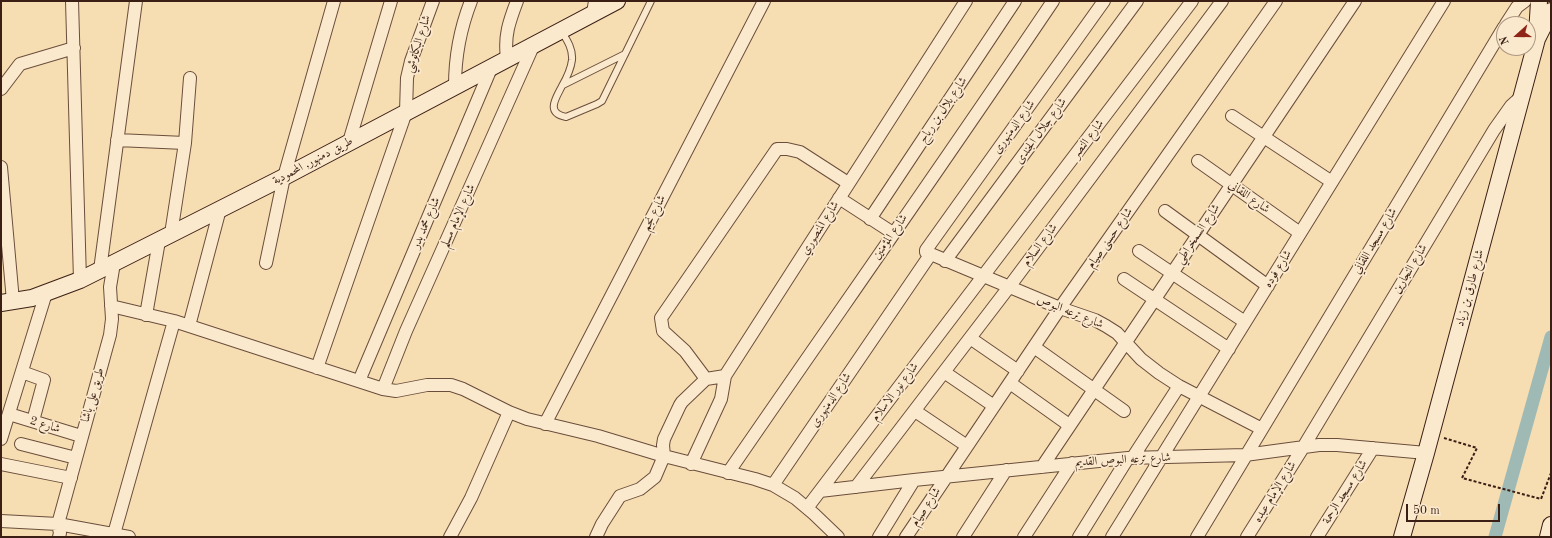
<!DOCTYPE html>
<meta charset="utf-8">
<style>
body{margin:0}
#map{position:relative;width:1552px;height:538px;overflow:hidden;background:#f7ddb2;font-family:"Old Standard TT",serif}
canvas{display:block}
.frame{position:absolute;inset:0;border:2px solid #3b1f15;pointer-events:none}
.north{position:absolute;left:1496px;top:16px;width:40px;height:40px;box-sizing:border-box;background:#fae9cd;border:1px solid #ae9883;border-radius:50%;rotate:249deg;font-size:11px;font-weight:700;line-height:16px;text-align:center;color:#3b1f15}
.north::after{content:'';display:block;margin:auto;width:14px;height:18px;background:#8f2418;clip-path:polygon(50% 0,100% 100%,50% 72%,0 100%)}
.scale{position:absolute;left:1406px;top:504px;width:94px;height:18px;box-sizing:border-box;border:2px solid #3b1f15;border-top:0;padding-left:5px;font-size:12px;line-height:14px;white-space:nowrap;color:#3b1f15;-webkit-text-stroke:3px #fae9cd;paint-order:stroke}
</style>
<div id="map">
<canvas width="1552" height="538"></canvas>
<div class="frame"></div>
<div class="north">N</div>
<div class="scale">50 m</div>
</div>
<script>
const ctx = document.querySelector('canvas').getContext('2d');
ctx.lineJoin = 'round';
function trace(path, color, width, dash) { ctx.strokeStyle = color; ctx.lineWidth = width; ctx.lineCap = dash ? 'butt' : 'round'; ctx.setLineDash(dash || []); ctx.stroke(path); }
function drawText(font, color, halo, rows, align = 'center') {
  ctx.font = font + ' "Old Standard TT",Amiri,serif'; ctx.lineWidth = 3.5; ctx.setLineDash([]); ctx.textBaseline = 'middle'; ctx.strokeStyle = halo; ctx.fillStyle = color; for (const [text, x, y, turn = 0] of rows) {
    ctx.save(); ctx.translate(x, y); ctx.rotate((+turn || 0) * Math.PI / 180); ctx.textAlign = isNaN(turn) ? turn : align; if (halo) ctx.strokeText(text, 0, 0); ctx.fillText(text, 0, 0); ctx.restore();
  }
}
trace(new Path2D(`
 M1495 537 1551 337`), '#9fbab4', 13);
const service = new Path2D(`
 M562 32C567 40 573 49 572 60 571 68 566 79 562 86 556 98 545 113 566 117L597 104 602 101 651 1
 M563 85 625 54`);
const minor = new Path2D(`
 M72 1 80 280
 M1104 1 926 250V252L1060 308 1095 320 1106 326 1117 333 1141 359 1159 373 1179 386 1262 429
 M593 13 595 1
 M1506 24 1517 7 1525 1
 M507 58C504 36 509 22 517 1
 M455 86C455 56 460 29 471 1
 M1 89 20 64 74 48
 M1232 116 1332 182
 M117 140 185 143
 M349 142 391 1
 M1198 161 1300 233
 M1 167 13 301
 M839 198 893 233
 M1165 211 1268 286
 M870 219 1015 1
 M171 234 185 143 190 78
 M1139 251 1245 322
 M945 261 1137 1
 M266 263 284 177 334 1
 M100 270 136 1
 M1124 279 1229 349
 M111 306 174 321 383 389 396 391 427 385H451L463 389 509 412 527 419 598 436 664 456 755 479 773 485 795 498 814 514 838 537
 M146 315 159 241
 M189 326 220 209
 M970 338 1018 371
 M1034 347 1124 411
 M317 368 406 112 407 78 411 61 433 1
 M22 372 44 380 33 421
 M944 372 994 406
 M706 379 685 351 663 331 661 318 777 149H787L800 152 848 183
 M359 381 492 66
 M1010 383 1069 425
 M383 389 406 331 534 44
 M915 411 967 446
 M9 414 81 436
 M545 424 764 1
 M1 439 46 293
 M21 444 76 458
 M1133 457 1179 386
 M1 464 71 478
 M691 464 721 399 725 376 966 1
 M1042 467 1355 1
 M728 473C836 316 946 160 1053 1
 M773 485 930 255
 M856 487 1009 287 1222 1
 M820 491 914 480 1128 458 1245 455 1319 445H1337L1426 453
 M807 508 1192 1
 M1 521 58 524 129 537
 M58 524 110 335 112 319 110 287 114 263
 M58 524 60 533 59 537
 M114 534 174 321
 M450 537 471 498 509 412
 M596 537 602 524 620 496 640 489 655 477 664 456 663 445 664 439 680 405 682 402 706 379 725 376
 M879 537 914 480
 M906 537 1060 308 1276 1
 M963 537 1006 470
 M1024 537 1072 463
 M1079 537 1128 458
 M1112 537 1444 1
 M1197 537 1504 27
 M1247 537 1304 446 1494 130 1511 106 1521 97
 M1317 537 1373 448`);
const secondary = new Path2D(`
 M1537 35 1539 1
 M1 303 32 298 80 280 114 263 284 177 617 1
 M1402 537 1426 453 1537 39 1551 11
 M1548 537 1551 525`);
trace(service, '#6a4e3c', 8);
trace(minor, '#6a4e3c', 14);
trace(secondary, '#3b1f15', 18);
trace(new Path2D(`
 M1444 438 1477 448 1462 478 1541 499 1551 473`), '#3b1f15', 2, [3, 2]);
trace(service, '#fae9cd', 6);
trace(minor, '#fae9cd', 12);
trace(secondary, '#fae9cd', 16);
drawText('12px', '#3b1f15', '#fae9cd', [
 ["شارع البكاتوشي",418,44,-72],
 ["شارع بلال بن رباح",943,110,-56],
 ["شارع الدمنهورى",1014,127,-54],
 ["شارع جلال الجندى",1041,131,-54],
 ["شارع النصر",1088,139,-53],
 ["طريق دمنهور, المحمودية",313,161,-28],
 ["شارع اللقاني",1249,197,35],
 ["شارع نجم",654,213,-63],
 ["شارع الإمام مسلم",458,216,-66],
 ["شارع محمد بدر",426,223,-67],
 ["شارع المنصوري",820,228,-58],
 ["شارع السمخراطي",1198,234,-56],
 ["شارع المؤمنين",890,237,-55],
 ["شارع حسنى صيام",1110,238,-55],
 ["شارع مسجد اللقاني",1375,241,-59],
 ["شارع السلام",1040,245,-53],
 ["شارع فوده",1278,269,-58],
 ["شارع النجارين",1410,269,-59],
 ["شارع طارق بن زياد",1470,288,-75],
 ["شارع ترعه البوص",1070,312,22],
 ["شارع نور الاسلام",895,392,-53],
 ["طريق على باشا",93,395,-74],
 ["شارع الدمنهورى",831,400,-56],
 ["شارع 2",45,425,17],
 ["شارع ترعه البوص القديم",1123,460,-3],
 ["شارع الإمام عبده",1275,492,-58],
 ["شارع مسجد الرحمة",1345,492,-58],
 ["شارع صيام",926,507,-56]
]);
</script>
